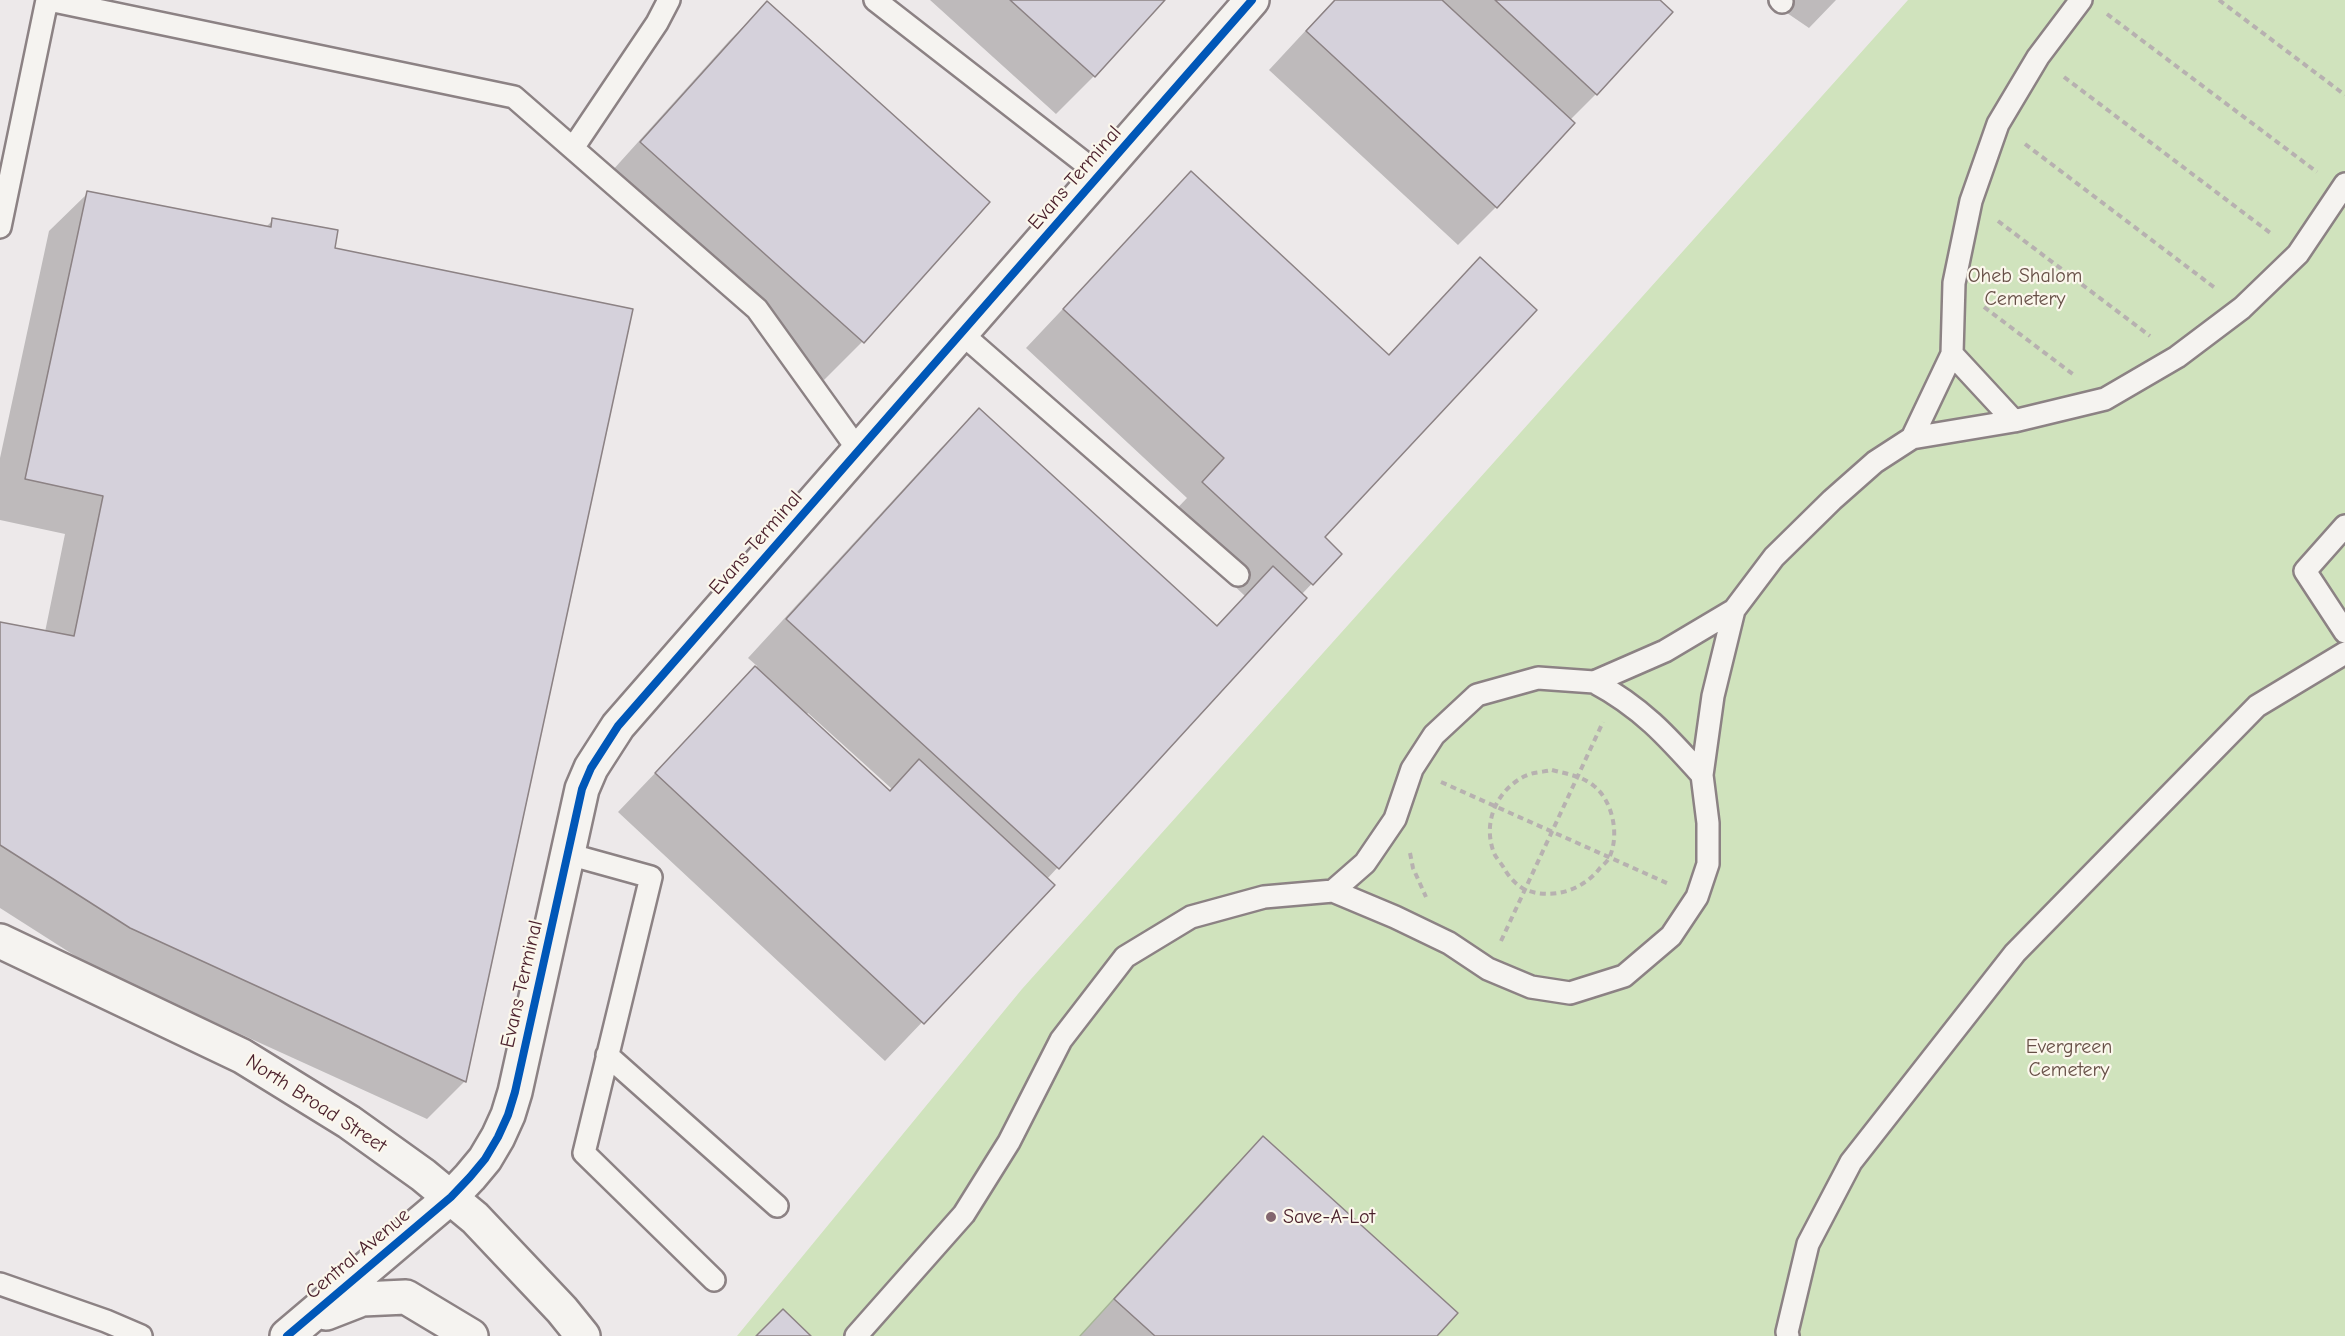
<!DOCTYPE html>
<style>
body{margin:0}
canvas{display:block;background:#ede9ea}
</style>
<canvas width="2345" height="1336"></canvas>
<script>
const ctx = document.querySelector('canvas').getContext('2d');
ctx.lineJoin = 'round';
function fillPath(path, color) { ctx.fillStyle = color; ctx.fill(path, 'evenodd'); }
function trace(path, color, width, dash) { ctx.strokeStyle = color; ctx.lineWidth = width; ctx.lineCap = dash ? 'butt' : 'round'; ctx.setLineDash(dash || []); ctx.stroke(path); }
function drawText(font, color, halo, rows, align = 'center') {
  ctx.font = font + ' "Comic Neue",sans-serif'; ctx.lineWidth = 4.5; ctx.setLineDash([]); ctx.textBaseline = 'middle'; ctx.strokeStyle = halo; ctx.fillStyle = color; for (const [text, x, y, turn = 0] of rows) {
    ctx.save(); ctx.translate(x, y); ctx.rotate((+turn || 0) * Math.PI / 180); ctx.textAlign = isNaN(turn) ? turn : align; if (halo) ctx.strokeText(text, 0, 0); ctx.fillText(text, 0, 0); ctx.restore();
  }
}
fillPath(new Path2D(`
 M1908 0H2345V1336H1437L1458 1313 1263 1136 1081 1336H737L1022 989Z`), '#d0e3bd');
fillPath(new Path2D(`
 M930 0H1163L1094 76 1056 114Z
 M1334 0H1658L1596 94 1570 120 1496 207 1458 245 1269 70Z
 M1768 0H1836L1809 28Z
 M767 3 862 342 824 380 603 181 729 41Z
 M1191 173 1388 355 1480 259 1323 537 1340 554 1302 594 1305 598 1047 879 1053 885 885 1061 618 812 757 666 748 658 940 449 979 410 1215 627 1245 596 1165 521 1187 498 1026 348ZM808 713 892 789 889 792 806 715Z
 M88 193 266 227 273 220 333 249 465 1081 427 1119 91 966 0 908V624L45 632 65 534 0 520V458L49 231Z
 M1263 1138 1435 1336H1079L1225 1176Z`), '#0003');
const building = new Path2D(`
 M1010 0H1165L1095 77Z
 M1335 0H1442L1575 123 1497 208 1306 31Z
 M1495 0H1660L1673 12 1597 95Z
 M767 1 990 202 864 343 640 142Z
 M1191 171 1389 355 1480 257 1537 310 1325 537 1342 554 1313 585 1202 482 1224 458 1063 309Z
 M87 191 271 227 272 218 338 230 335 248 633 309 466 1082 130 928 0 845V622L74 636 103 496 25 479Z
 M979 408 1217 626 1273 566 1307 598 1059 869 786 619Z
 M755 666 890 791 919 759 1055 885 924 1024 655 773Z
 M1263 1136 1458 1313 1437 1336H1155L1114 1299Z
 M783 1309 811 1336H756Z`);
fillPath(building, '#d5d1db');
trace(building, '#8c8284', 1.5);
const service = new Path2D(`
 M49 0 514 97 757 309 859 451
 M875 0 1100 175
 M1780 0 1782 2
 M573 148 657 23 669 0
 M0 227 47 0
 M961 333 1238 575
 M1952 354 2014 421
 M1912 438 1952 354 1954 283 1971 201 1998 124 2038 57 2081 0
 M2345 526 2305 571 2345 632
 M1734 610 1713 696 1702 775 1708 823V864L1697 897 1671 936 1624 976 1570 993 1531 987 1488 969 1449 943 1395 917 1333 891 1365 863 1395 819 1412 769 1434 735 1477 695 1538 678 1594 682 1665 651 1734 610 1774 557 1832 500 1875 462 1912 438 2014 421 2105 399 2177 357 2242 308 2298 254 2345 184
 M1594 682C1641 707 1667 736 1702 775
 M568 854 651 877 584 1153 714 1280
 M607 1055 777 1206
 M0 1284 106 1321 141 1336
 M856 1336 964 1214 1009 1142 1061 1040 1125 957 1191 917 1264 897 1333 891
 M1788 1336 1787 1332 1808 1244 1851 1162 2015 953 2257 706 2345 653`);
const minor = new Path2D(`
 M326 1313 362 1299 406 1297 471 1336
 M287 1336 451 1197 470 1177 485 1159 498 1137 508 1115 515 1092 582 789 591 768 618 726 1252 0`);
const secondary = new Path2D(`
 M0 941 242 1056 349 1122 423 1175 475 1218 562 1310 583 1336`);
trace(service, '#8c8284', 26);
trace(minor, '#8c8284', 38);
trace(secondary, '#8c8284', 38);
trace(new Path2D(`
 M2219 0 2345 95
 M2107 14 2317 172
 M2064 77 2273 235
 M2025 144 2215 288
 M1998 221 2150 336
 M1984 307 2074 375
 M1552 770C1567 774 1582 776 1594 786 1613 801 1620 836 1609 858 1607 862 1603 865 1600 868 1583 890 1553 900 1526 890 1518 887 1508 876 1504 868 1501 863 1496 858 1494 853 1482 822 1497 790 1525 776 1533 772 1544 772 1552 770Z
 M1441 782 1669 884
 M1410 853 1413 868 1426 897
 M1501 941 1603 722`), '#b7b1b0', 4, [6, 4.5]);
trace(service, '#f5f3f0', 21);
trace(minor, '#f5f3f0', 33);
trace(secondary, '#f5f3f0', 33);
trace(new Path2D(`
 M287 1336 451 1197 470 1177 485 1159 498 1137 508 1115 515 1092 582 789 591 768 618 726 1252 0`), '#0057b8', 8);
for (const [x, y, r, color] of [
 [1271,1217,6,"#83666e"]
]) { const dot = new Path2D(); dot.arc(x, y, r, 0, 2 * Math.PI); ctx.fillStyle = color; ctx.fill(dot); trace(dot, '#fbf7ec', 2); }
drawText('20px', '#4a1f2b', '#fbf7ec', [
 ["Evans Terminal",1075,178,-49],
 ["Evans Terminal",756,543,-49],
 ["Evans Terminal",522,984,-77],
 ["North Broad Street",316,1104,33],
 ["Central Avenue",358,1254,-40]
]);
drawText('20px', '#664f46', '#fbf7ec', [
 ["Oheb Shalom",2025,276],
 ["Cemetery",2025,299],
 ["Evergreen",2069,1047],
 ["Cemetery",2069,1070]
]);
drawText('20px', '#4a1f2b', '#fbf7ec', [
 ["Save-A-Lot",1283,1217]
], 'left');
</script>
